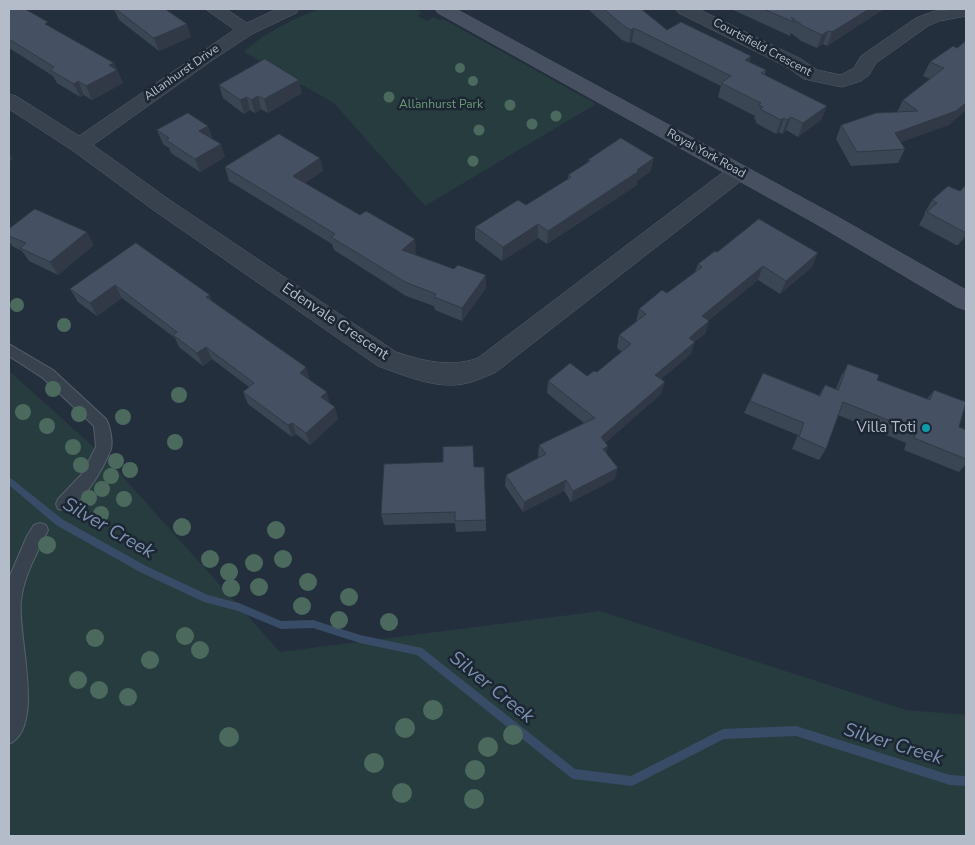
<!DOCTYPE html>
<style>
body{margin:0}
#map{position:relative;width:975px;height:845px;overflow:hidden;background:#242f3e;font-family:"Nunito Sans",sans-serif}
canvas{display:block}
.frame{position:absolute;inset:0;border:10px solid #b4bcc9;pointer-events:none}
</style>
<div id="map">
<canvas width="975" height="845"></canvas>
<div class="frame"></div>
</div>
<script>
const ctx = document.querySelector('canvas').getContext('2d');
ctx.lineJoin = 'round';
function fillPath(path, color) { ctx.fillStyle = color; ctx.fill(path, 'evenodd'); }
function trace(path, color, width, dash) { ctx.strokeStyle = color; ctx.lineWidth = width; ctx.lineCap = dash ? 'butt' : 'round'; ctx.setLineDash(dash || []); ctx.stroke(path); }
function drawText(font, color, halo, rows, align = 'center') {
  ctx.font = font + ' "Nunito Sans",sans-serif'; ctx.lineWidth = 5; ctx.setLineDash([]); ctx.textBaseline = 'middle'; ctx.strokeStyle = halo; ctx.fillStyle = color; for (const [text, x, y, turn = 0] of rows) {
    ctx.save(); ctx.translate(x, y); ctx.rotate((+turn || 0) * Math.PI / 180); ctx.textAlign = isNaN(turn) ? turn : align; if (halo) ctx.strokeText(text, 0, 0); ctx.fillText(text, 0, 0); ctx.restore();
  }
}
fillPath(new Path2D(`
 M318 9H414L422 12 417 16 428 21 433 17 440 20 443 19 596 104 425 206 334 103 244 52C264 32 293 20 318 9Z
 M9 371 106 458 280 652 600 611 906 710 966 715V836H9Z`), '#263c3f');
fillPath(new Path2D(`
 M9 478 12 479 62 519 146 566 208 595 239 603 281 621 313 620 360 635 422 648 575 769 631 776 723 729 796 726 950 775 966 776V786L950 785 796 736 724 739 632 786 573 779 570 777 417 655 360 643 313 628 281 629 238 611 204 602 140 572 56 525 9 485Z`), '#394c67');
const lane = new Path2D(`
 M9 344 53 370 106 419C110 426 113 441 111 449 105 465 78 516 58 509L56 504 58 499 82 474 96 447 94 426 43 378 9 356Z
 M40 523 46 525 48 530C37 554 24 574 21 601 17 635 46 728 9 744V578L27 536 34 525Z`);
const street = new Path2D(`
 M206 9H226L247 23 277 9H299L296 13 252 34 211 61 93 145 171 201 396 352C423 361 451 368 478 358L730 167 738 165 746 167 749 172 746 177 496 372C485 377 474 382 463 384 435 389 403 375 378 366L155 211 72 150 9 109V94L16 96 79 136 234 30Z
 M676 9H698L801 59 817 70 841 75 854 68 861 56 916 18 935 11 966 9V16L939 21 928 26 876 63 869 75 861 81 842 87 804 79 787 67 679 13Z`);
const secondary = new Path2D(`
 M435 9H456L836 216 966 290V310L957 307 820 226 438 13Z`);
trace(lane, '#565f6c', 2);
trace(street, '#565f6c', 1);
trace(secondary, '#565f6c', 1);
fillPath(lane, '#38414e');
fillPath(street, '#38414e');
fillPath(secondary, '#465061');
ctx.fillStyle = '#4b6a5d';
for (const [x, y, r] of [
 [460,68,5],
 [473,81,5],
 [389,97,5.5],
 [413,102,5.5],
 [510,105,5.5],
 [556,116,5.5],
 [532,124,5.5],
 [479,130,5.5],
 [473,161,5.5],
 [17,305,7],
 [64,325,7],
 [53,389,8],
 [179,395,8],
 [23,412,8],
 [79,414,8],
 [123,417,8],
 [47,426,8],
 [175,442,8],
 [73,447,8],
 [116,461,8],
 [81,465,8],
 [130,470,8],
 [111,476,8],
 [102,489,8],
 [89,498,8],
 [124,499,8],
 [101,514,8],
 [182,527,9],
 [276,530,9],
 [47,545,9],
 [210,559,9],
 [283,559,9],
 [254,563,9],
 [229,572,9],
 [308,582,9],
 [259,587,9],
 [231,588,9],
 [349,597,9],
 [302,606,9],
 [339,620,9],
 [389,622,9],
 [185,636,9],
 [95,638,9],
 [200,650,9],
 [150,660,9],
 [78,680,9],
 [99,690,9],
 [128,697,9],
 [433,710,10],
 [405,728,10],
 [513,735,10],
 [229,737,10],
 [488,747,10],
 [374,763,10],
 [475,770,10],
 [402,793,10],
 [474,799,10]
]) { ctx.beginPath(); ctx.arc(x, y, r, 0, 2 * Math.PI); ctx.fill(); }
fillPath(new Path2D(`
 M9 9 49 26 114 63 123 83 92 100 84 95 80 97 57 83 53 76 9 48Z
 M114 9H165L191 37 159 51 119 20Z
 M588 9H641L667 30 751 56 749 62 766 70 765 75 822 119 798 137 786 130 782 134 779 132 776 134 756 123V120L754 119 755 116 718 97 721 86 632 42 629 43 622 40Z
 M731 9H884L827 46 823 44 817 48 801 41 791 33 790 36Z
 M966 41V110L949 125 900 142 905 149 898 163 851 166 836 139 841 125 897 112 903 100 930 79 923 76 930 62 957 48Z
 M219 85 302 93 268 113 261 109 255 113 250 110 244 114 223 98Z
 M157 130 212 139 225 157 200 172 171 153 169 148 163 144Z
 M320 158 323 171 305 183 416 253 414 254 486 288 462 321 435 310 434 306 406 296 334 250 332 244 229 181 225 167Z
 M588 160 651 171 637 181V185L547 244 538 238 502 261 475 240V227L526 205 568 179V175L587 163Z
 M966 185V237L958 245H956L919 225 925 214H924L932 200 960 191Z
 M9 229 94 245 58 275 29 261 22 251 12 246 9 241Z
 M136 243 212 302 310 380 330 404 338 419 310 445 296 434 292 437 248 404 243 392 249 387 212 359 203 366 179 347 175 338 122 298 97 316 78 302 70 289Z
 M717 252 812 267 780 294 758 280 708 321H709L705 334 694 342 691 354 661 379V394L605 443 607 453 615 479 571 502 564 491 523 512 505 486 506 475 539 457 538 456 539 445 584 423 547 393 548 381 587 376 597 372 622 352 617 348 619 335 636 322 639 309 667 293 695 272 698 264Z
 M848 364 877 380 927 399 934 390 959 427 966 430V464L959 472 904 450 906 443 838 415 826 449 819 460 792 449 798 435 744 413 763 373 819 395 825 385 836 389 841 376Z
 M474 467 486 520V531L456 532 455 523 384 525 381 514Z`), '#3b4654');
fillPath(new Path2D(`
 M869 9H884L827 46 832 32Z
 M187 24 191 37 159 51 154 38Z
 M634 28 632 42 629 43 631 30Z
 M828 31 823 44 817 48 822 35Z
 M751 56 747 69 745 60Z
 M114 63 123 83 92 100 86 86 109 65Z
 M299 80 302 93 268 113 264 99Z
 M78 81 84 95 80 97 74 84Z
 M258 96 261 109 255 113 251 100Z
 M247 97 250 110 244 114 240 100Z
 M966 103V110L949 125 888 147 895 133Z
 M827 106 822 119 798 137 803 123Z
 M791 117 786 130 782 134 787 120Z
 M784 118 779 132 776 134 781 120Z
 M208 126 213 139 199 131Z
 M221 144 225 157 200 172 195 159Z
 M9 153 13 159 9 162Z
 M320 158 323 171 296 189 293 176Z
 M654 158 651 171 637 181V185L547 244 548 231Z
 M538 224V238L502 261 503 247Z
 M87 232 94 245 58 275 50 262Z
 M966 233V237L958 245Z
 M415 239 416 253 403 263 402 250Z
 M818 253 812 267 780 294 786 281Z
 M763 266 758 280 698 329 702 316Z
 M486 275V288L462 321V308Z
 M115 285 122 298 97 316 90 303Z
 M210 295 215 308 206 297Z
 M709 321 705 334 694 342 691 354 652 387 655 375 689 338Z
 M206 347 212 359 203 366 197 353Z
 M306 367 310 380 300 373Z
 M665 382 661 394 598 449 601 437Z
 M327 392 330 404 321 397Z
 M335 407 338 419 310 445 306 433Z
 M292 423 296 434 292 437 288 425Z
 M608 446 605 458 603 449Z
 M618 468 615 479 571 502 573 491Z
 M566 480 564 491 523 512 524 502Z`), '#303945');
const building = new Path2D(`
 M9 9H25L48 22 45 24 114 63 109 65 117 70 86 86 78 81 74 84 50 70 54 67 9 39Z
 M116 9H165L187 24 154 38Z
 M604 9H641L667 30 681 22 751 56 745 60 766 70 761 73 827 106 803 123 791 117 787 120 784 118 781 120 760 109 763 107 758 105 761 103 721 83 731 76 634 28 631 30 624 26Z
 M764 9H869L832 32 828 31 822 35 805 27 791 17 794 22Z
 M966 41V103L956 111 895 133 905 149 857 152 841 125 876 113 918 111 903 100 944 68 930 62 953 46 957 48Z
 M265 59 299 80 264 99 258 96 251 100 247 97 240 100 219 85Z
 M188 113 208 126 199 131 221 144 195 159 166 140 169 138 157 130Z
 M279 134 320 158 293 176 360 215 366 211 415 239 402 250 454 269 458 265 486 275 462 308 434 297 436 294 405 282 331 237 335 234 225 167Z
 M621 138 654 158 637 170 639 171 548 231 538 224 503 247 475 227 518 200 526 205 571 177 568 175 590 161 588 160Z
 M966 185V232H964L927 212 937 203 932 200 948 186 960 191Z
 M35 209 87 232 50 262 20 248 26 243 9 236V229Z
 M759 219 818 253 786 281 763 266 702 316 709 321 689 338 695 342 655 375 665 382 601 437 608 446 603 449 618 468 573 491 566 480 524 502 506 475 546 454 539 445 595 418 548 381 570 363 587 376 594 371 597 372 631 344 619 335 646 314 639 309 662 290 667 293 702 267 698 264 715 251 717 252Z
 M136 243 210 295 206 297 306 367 300 373 327 392 321 397 335 407 306 433 292 423 288 425 243 392 254 383 206 347 197 353 173 335 177 332 115 285 90 303 70 289Z
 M848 364 879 375 877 380 930 400 934 390 966 402 959 427 966 430V459L914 438 916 431 843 402 826 449 799 437 804 423 750 401 763 373 820 396 825 385 838 390Z
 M473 446 474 467H484L486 520 455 521V512L381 514 384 464 443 462V447Z`);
fillPath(building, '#455162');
trace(building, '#303945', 1);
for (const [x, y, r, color] of [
 [926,428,5,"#0f9aa8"]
]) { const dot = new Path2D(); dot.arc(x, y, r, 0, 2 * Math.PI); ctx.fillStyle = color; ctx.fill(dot); trace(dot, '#1d2633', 2); }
drawText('12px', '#b4bcc9', '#1d2633', [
 ["Courtsfield Crescent",762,48,28],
 ["Allanhurst Drive",182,73,-35],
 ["Royal York Road",706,154,29]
]);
drawText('12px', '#6b9a76', '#1d2633', [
 ["Allanhurst Park",441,105]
]);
drawText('15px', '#b4bcc9', '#1d2633', [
 ["Edenvale Crescent",335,322,34]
]);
drawText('15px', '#b4bcc9', '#1d2633', [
 ["Villa Toti",916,428]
], 'right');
drawText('italic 19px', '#7c92b1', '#1d2633', [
 ["Silver Creek",108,529,30],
 ["Silver Creek",491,688,39],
 ["Silver Creek",893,745,17]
]);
</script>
